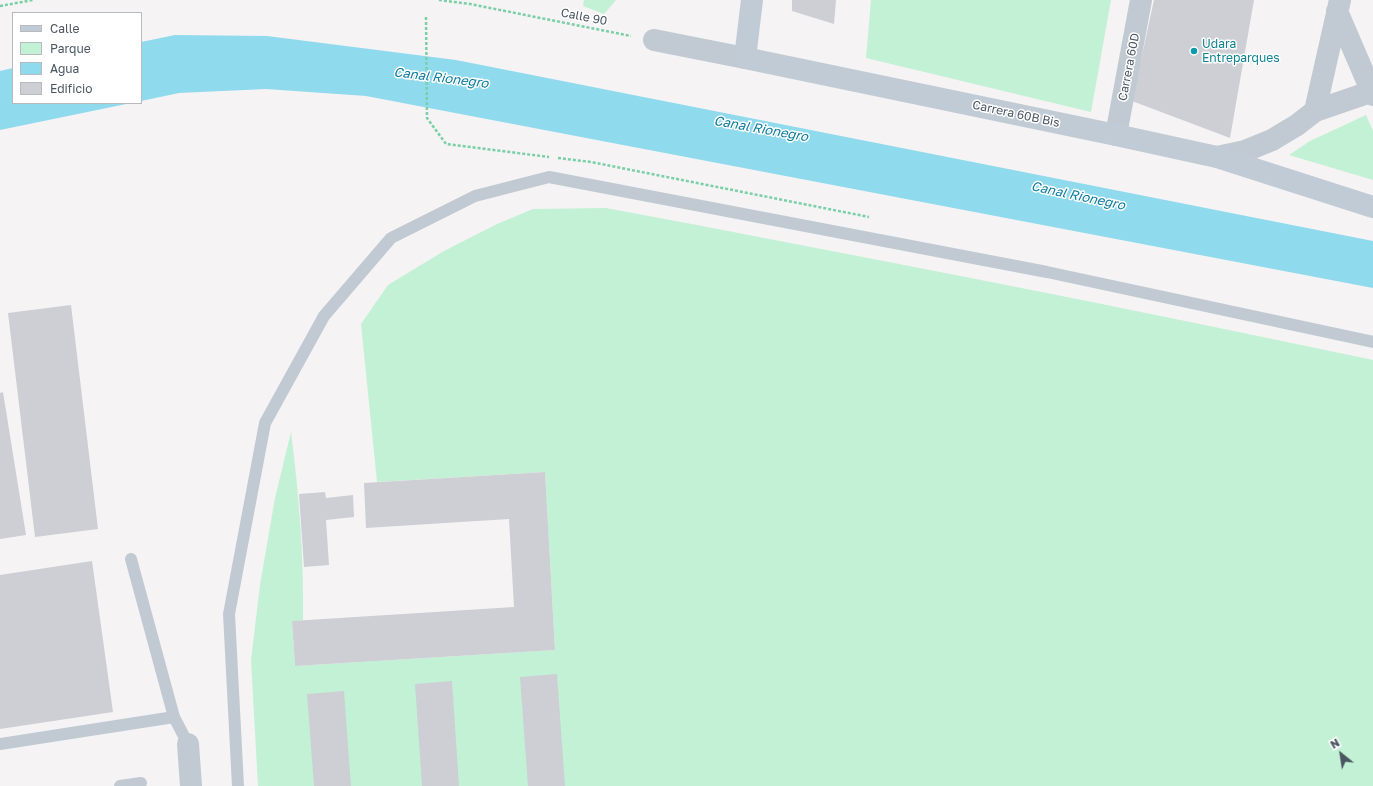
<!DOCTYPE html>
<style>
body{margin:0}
#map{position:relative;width:1373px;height:786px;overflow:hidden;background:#f5f3f3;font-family:"Golos Text",sans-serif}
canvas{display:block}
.legend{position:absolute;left:12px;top:12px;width:130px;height:92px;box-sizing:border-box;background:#fff;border:1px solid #b7bbc0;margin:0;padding:5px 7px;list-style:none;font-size:12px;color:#4a5661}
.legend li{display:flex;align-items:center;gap:8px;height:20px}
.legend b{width:20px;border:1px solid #b7bbc0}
.north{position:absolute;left:1321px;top:734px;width:40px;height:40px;-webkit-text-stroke:3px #fff;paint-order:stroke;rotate:330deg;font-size:11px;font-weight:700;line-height:16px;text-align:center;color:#4a5661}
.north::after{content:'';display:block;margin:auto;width:14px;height:18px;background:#4a5661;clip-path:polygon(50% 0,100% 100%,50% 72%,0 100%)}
</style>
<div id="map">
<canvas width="1373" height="786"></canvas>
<ul class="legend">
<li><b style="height:5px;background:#c1cbd6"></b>Calle</li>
<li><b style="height:11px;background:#c3f1d5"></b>Parque</li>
<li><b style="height:11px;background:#90daee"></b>Agua</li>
<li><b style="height:11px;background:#cdcfd5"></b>Edificio</li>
</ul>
<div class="north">N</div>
</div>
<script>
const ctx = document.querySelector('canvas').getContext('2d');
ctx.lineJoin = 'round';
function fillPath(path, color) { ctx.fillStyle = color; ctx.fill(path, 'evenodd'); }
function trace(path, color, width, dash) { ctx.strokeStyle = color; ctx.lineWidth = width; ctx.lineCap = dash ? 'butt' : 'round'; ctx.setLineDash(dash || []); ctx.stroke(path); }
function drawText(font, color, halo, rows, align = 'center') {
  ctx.font = font + ' "Golos Text",sans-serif'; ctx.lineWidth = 3; ctx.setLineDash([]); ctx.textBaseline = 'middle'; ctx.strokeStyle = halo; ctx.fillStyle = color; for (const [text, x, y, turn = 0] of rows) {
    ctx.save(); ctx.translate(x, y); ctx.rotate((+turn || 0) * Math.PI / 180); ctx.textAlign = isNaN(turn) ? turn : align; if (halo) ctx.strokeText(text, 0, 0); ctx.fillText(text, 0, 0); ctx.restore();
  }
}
fillPath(new Path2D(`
 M584 0H616L604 14 583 6Z
 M871 0H1111L1091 112 866 58Z
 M1366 115 1373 131V180L1289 155 1310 141Z
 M606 208C862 256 1118 306 1373 360V786H258L251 660 260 585 275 498 291 432C299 495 304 557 303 620L292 622 295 666 555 650 545 472 377 482 361 324 388 285 444 251 497 224 533 209Z`), '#c3f1d5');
fillPath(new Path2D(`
 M175 35 267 36 456 60 1373 241V288L366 96 266 89 179 93 141 101V42Z
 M13 68V103H131L0 130V71Z`), '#90daee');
fillPath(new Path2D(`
 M792 0H836L834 24 792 11Z
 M1154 0H1254L1230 138 1132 101Z
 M71 305 98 529 35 537 8 313Z
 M3 392 26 535 0 539V393Z
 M545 472 555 650 295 666 292 621 514 607 509 519 366 528 364 483Z
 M325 492 326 498 353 495 354 517 326 520 329 565 304 567 299 494Z
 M92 561 113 712 0 729V575Z
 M557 674 565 786H528L520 677Z
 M452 681 459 786H422L415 684Z
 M344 691 351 786H314L307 694Z`), '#cdcfd5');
trace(new Path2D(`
 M439 0 470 4 631 36
 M0 6 33 0
 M426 17 427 118 446 144 549 157
 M558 158 591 162 869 217`), '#7ad0a6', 2.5, [3, 2]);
trace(new Path2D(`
 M131 559 174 717 188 744
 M0 744 174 717
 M120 786 141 783
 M238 786 229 614 265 423 324 316 391 238 475 196 549 177 1047 272 1373 342`), '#c1cad2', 12);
trace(new Path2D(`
 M1337 11 1373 95
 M654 40 745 58
 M1315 111 1373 91
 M1116 135 1141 0
 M1217 157 1245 151 1272 140 1297 125 1315 111 1340 0
 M188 744 191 786`), '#c1cad2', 22);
trace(new Path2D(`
 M752 0 745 58 1116 135 1217 157 1373 207`), '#c1cbd6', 22);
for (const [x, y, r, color] of [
 [1194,51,4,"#0f9aa8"]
]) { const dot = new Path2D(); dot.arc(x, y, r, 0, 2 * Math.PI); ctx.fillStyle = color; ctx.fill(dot); trace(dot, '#fff', 1.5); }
drawText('12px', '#4a5661', '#fff', [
 ["Calle 90",584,17,11],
 ["Carrera 60D",1129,67,-79],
 ["Carrera 60B Bis",1016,114,12]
]);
drawText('12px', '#0d838f', '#fff', [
 ["Udara",1202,44],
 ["Entreparques",1202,58]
], 'left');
drawText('italic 13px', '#0c7c9b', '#fff', [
 ["Canal Rionegro",441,78,7],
 ["Canal Rionegro",761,129,10],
 ["Canal Rionegro",1078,196,12]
]);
</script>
